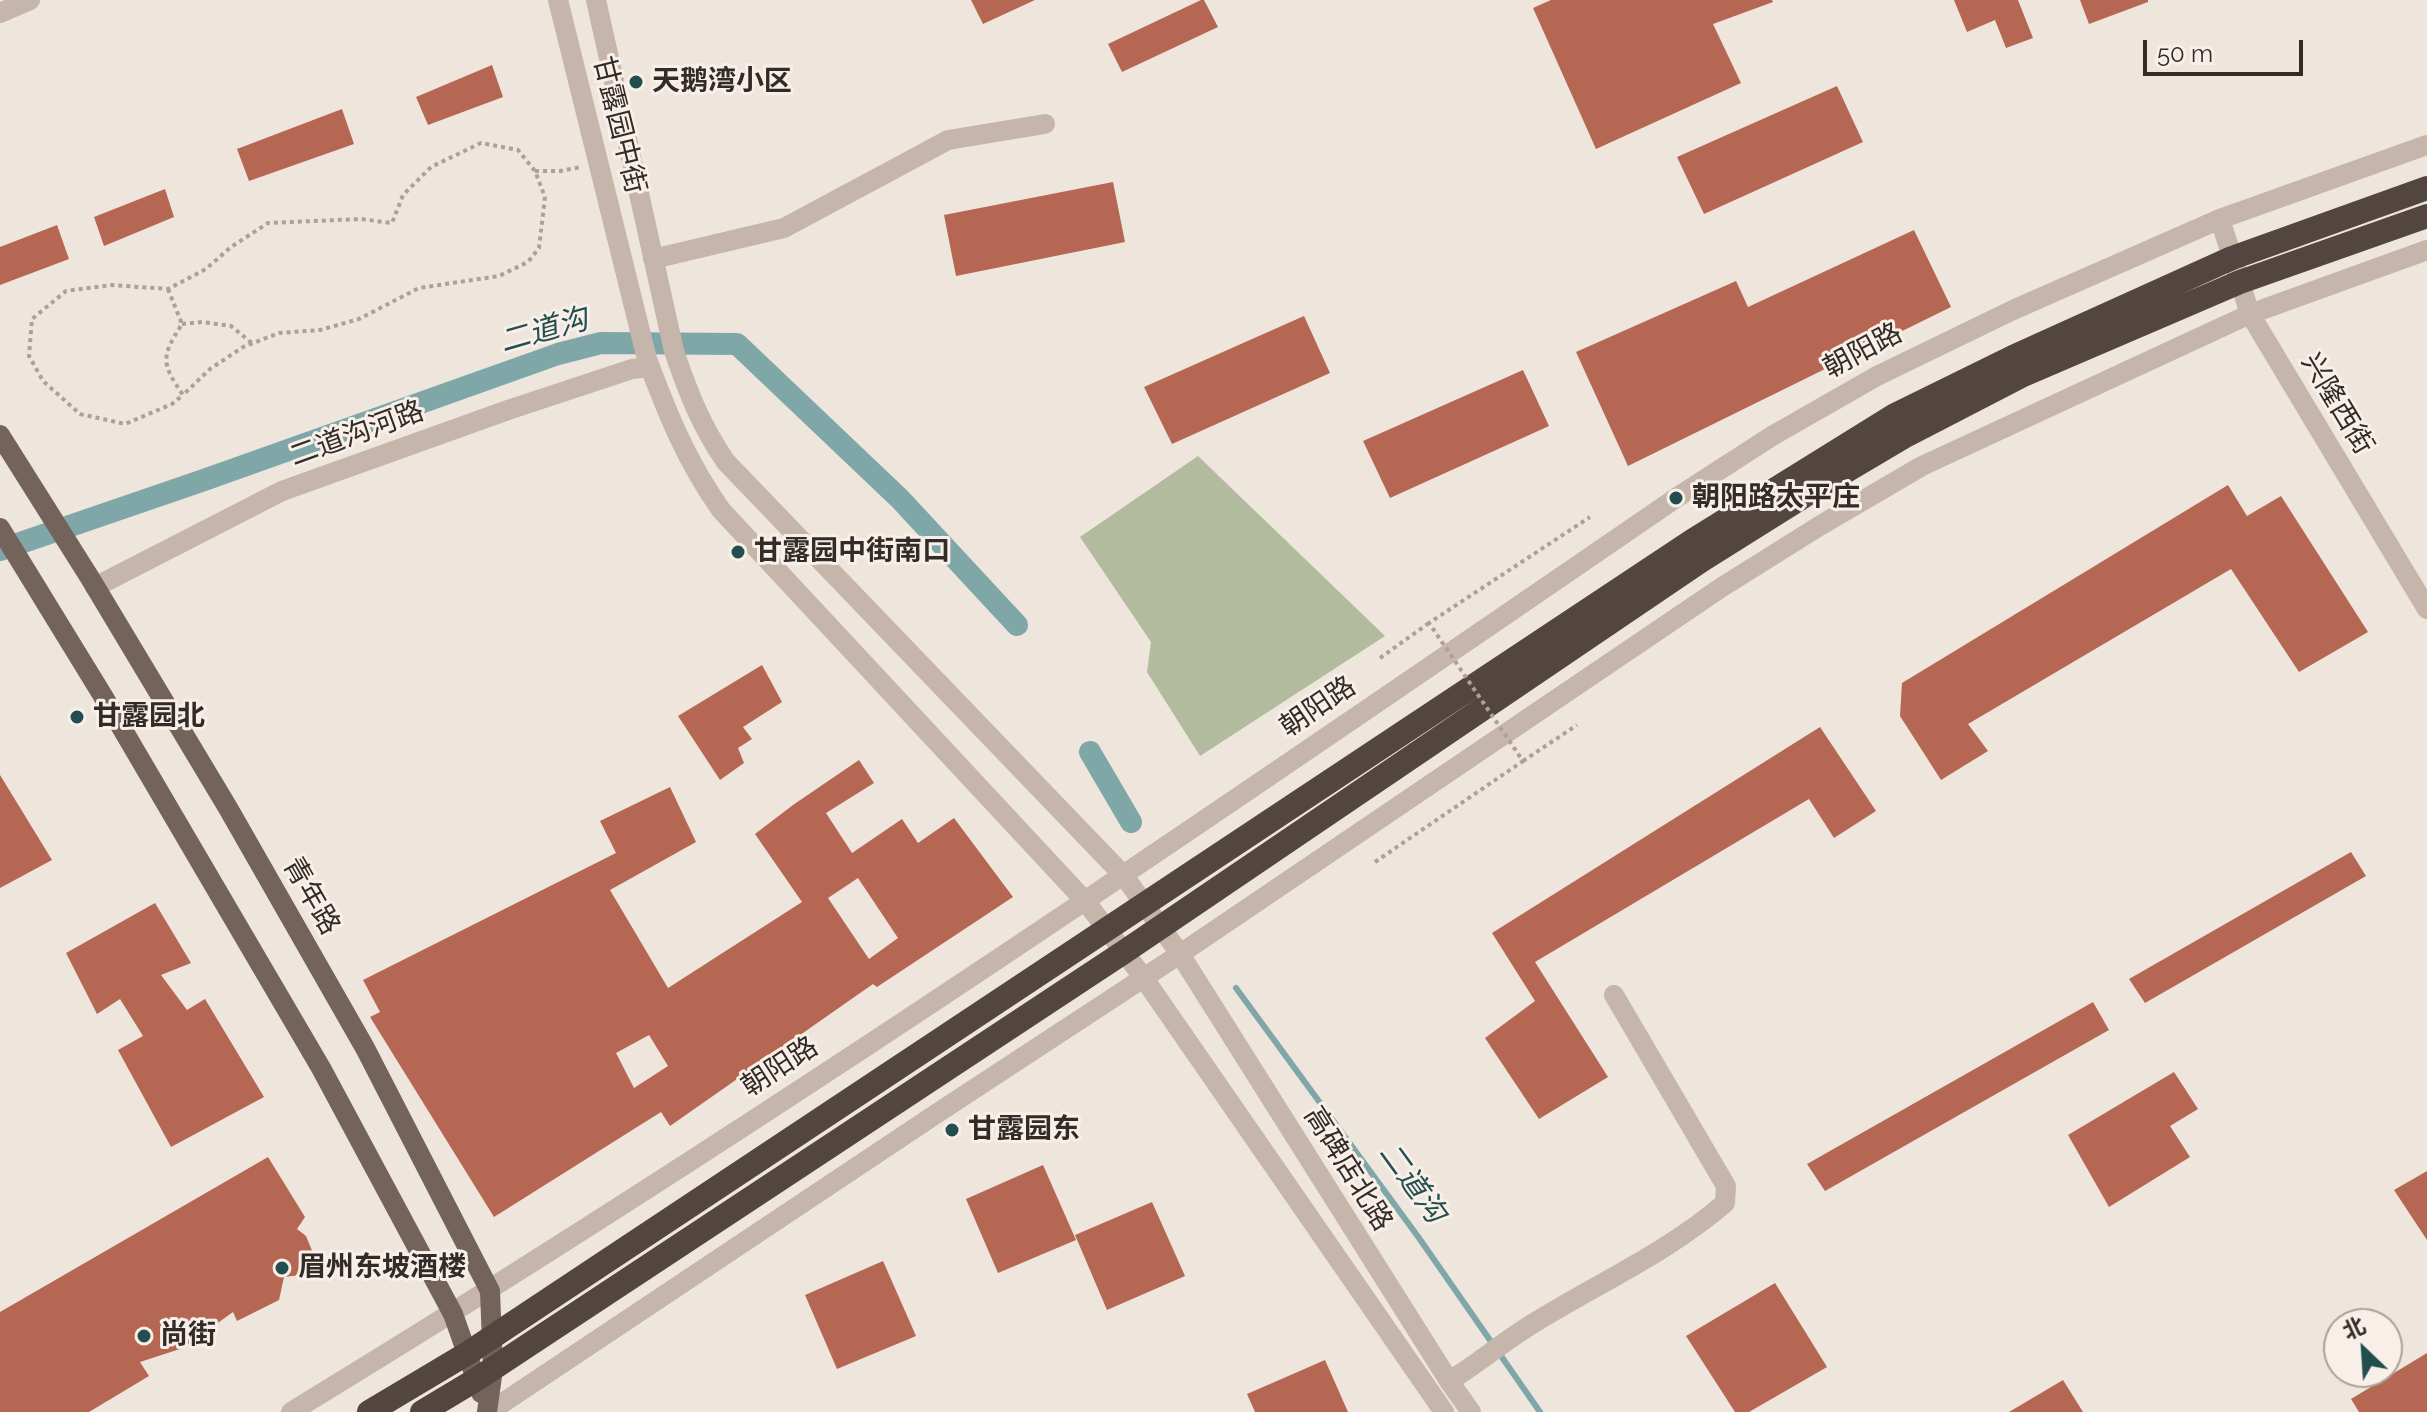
<!DOCTYPE html>
<meta charset="utf-8">
<style>
body{margin:0}
#map{position:relative;width:2427px;height:1412px;overflow:hidden;background:#eee5dc;font-family:Raleway,"Noto Sans SC",sans-serif}
canvas{display:block}
.north{position:absolute;left:2323px;top:1308px;width:80px;height:80px;box-sizing:border-box;background:#f7efe8;border:2px solid #a9a19b;border-radius:50%;rotate:335deg;font-size:22px;font-weight:700;line-height:32px;text-align:center;color:#332b28}
.north::after{content:'';display:block;margin:auto;width:28px;height:36px;background:#234e4f;clip-path:polygon(50% 0,100% 100%,50% 72%,0 100%)}
.scale{position:absolute;left:2143px;top:40px;width:160px;height:36px;box-sizing:border-box;border:4px solid #332b28;border-top:0;padding-left:10px;font-size:24px;line-height:28px;white-space:nowrap;color:#332b28;-webkit-text-stroke:6px #f7efe8;paint-order:stroke}
</style>
<div id="map">
<canvas width="2427" height="1412"></canvas>
<div class="north">北</div>
<div class="scale">50 m</div>
</div>
<script>
const ctx = document.querySelector('canvas').getContext('2d');
ctx.lineJoin = 'round';
function fillPath(path, color) { ctx.fillStyle = color; ctx.fill(path, 'evenodd'); }
function trace(path, color, width, dash) { ctx.strokeStyle = color; ctx.lineWidth = width; ctx.lineCap = dash ? 'butt' : 'round'; ctx.setLineDash(dash || []); ctx.stroke(path); }
function drawText(font, color, halo, rows, align = 'center') {
  ctx.font = font + ' Raleway,"Noto Sans SC",sans-serif'; ctx.lineWidth = 6; ctx.setLineDash([]); ctx.textBaseline = 'middle'; ctx.strokeStyle = halo; ctx.fillStyle = color; for (const [text, x, y, turn = 0] of rows) {
    ctx.save(); ctx.translate(x, y); ctx.rotate((+turn || 0) * Math.PI / 180); ctx.textAlign = isNaN(turn) ? turn : align; if (halo) ctx.strokeText(text, 0, 0); ctx.fillText(text, 0, 0); ctx.restore();
  }
}
fillPath(new Path2D(`
 M1198 456 1385 636 1200 756 1147 672 1151 642 1080 537Z`), '#b2bb9e');
trace(new Path2D(`
 M1236 988 1419 1238 1540 1412`), '#7fa7a8', 6);
trace(new Path2D(`
 M0 550 204 480 558 354 601 343 737 344 900 499 1017 625
 M1090 752 1131 822`), '#7fa7a8', 22);
fillPath(new Path2D(`
 M971 0H1035L983 24Z
 M1201 0H1204L1218 27 1122 72 1108 44Z
 M1551 0H1772L1773 2 1713 24 1741 83 1596 149 1533 8Z
 M1954 0H2018L2033 38 2006 48 1995 20 1967 32Z
 M2080 0H2148V2L2089 24Z
 M492 65 503 97 428 125 416 97Z
 M1837 86 1863 142 1704 214 1677 157Z
 M342 109 354 144 249 181 237 149Z
 M1113 182 1125 242 956 276 944 215Z
 M165 189 174 217 104 246 94 217Z
 M57 225 69 259 0 285V247Z
 M1914 230 1951 307 1628 466 1576 352 1736 281 1748 307Z
 M1304 316 1330 373 1172 444 1144 387Z
 M1523 370 1549 426 1390 498 1363 441Z
 M2228 485 2247 516 2281 496 2368 632 2299 672 2231 569 1968 724 1988 751 1941 780 1900 716 1902 683Z
 M762 665 782 702 743 727 752 739 738 748 744 763 720 780 678 716Z
 M1820 727 1876 811 1834 838 1809 799 1535 962 1608 1077 1539 1119 1485 1038 1535 1001 1492 933Z
 M859 760 874 783 826 813 852 853 902 819 918 843 954 818 1013 897 877 987 873 984 670 1126 661 1112 494 1217 370 1017 380 1012 363 980 616 853 600 821 670 787 696 842 610 890 668 988 802 902 755 834 793 805ZM858 878 898 938 869 959 828 898ZM649 1035 668 1066 634 1088 616 1053Z
 M0 775 52 860 0 888Z
 M2351 852 2366 876 2145 1003 2129 979Z
 M155 903 191 963 161 975 187 1010 205 999 264 1097 171 1147 118 1050 143 1036 120 999 97 1014 66 953Z
 M2093 1002 2109 1030 1825 1191 1807 1164Z
 M2174 1072 2198 1109 2170 1126 2190 1157 2109 1207 2068 1135Z
 M268 1157 305 1217 297 1229 306 1236 313 1253 300 1275 284 1277 279 1300 237 1321 233 1312 183 1348 140 1362 149 1376 89 1412H0V1312Z
 M1043 1165 1076 1240 998 1273 966 1199Z
 M2427 1171V1240L2394 1190Z
 M1152 1202 1185 1276 1107 1310 1075 1235Z
 M883 1261 916 1336 837 1369 805 1295Z
 M1775 1283 1827 1367 1749 1412H1735L1686 1336Z
 M2427 1353V1412H2359L2351 1399Z
 M1325 1360 1348 1412H1255L1247 1394Z
 M2063 1380 2083 1412H2009Z`), '#b66753');
trace(new Path2D(`
 M535 171H560L581 167
 M168 289 182 324C161 357 161 363 183 395L210 369 243 347 279 333 320 330 359 319 419 288 499 276 528 262 539 248 545 197 535 171 518 150 481 143 431 167 403 195 392 223 361 219 268 223 231 247 206 269 168 289 111 285 66 291 32 319 29 356 43 381 80 414 125 424 172 404 183 395
 M182 324 202 322 231 326 253 344
 M1380 658 1429 623
 M1523 761 1577 725`), '#b09f94', 4, [4, 4]);
trace(new Path2D(`
 M558 0 647 359C668 415 686 460 721 510L1086 902 1143 977 1444 1412
 M596 0 674 351C688 392 701 426 726 462L1124 876 1180 954 1449 1381 1471 1412
 M0 13 30 0
 M2220 219 2250 314 2427 609
 M653 259 784 228 948 140 1045 124
 M95 587 282 491 508 410 632 369 650 367
 M1449 1381C1476 1365 1499 1345 1526 1328 1592 1286 1666 1254 1725 1203L1726 1186 1614 995
 M291 1412C764 1124 1220 811 1676 498L1772 436 1877 376 2013 310 2220 219 2427 145
 M489 1412 939 1112 1180 954 1722 587 1821 525 1922 466 2250 314 2427 250`), '#c5b5aa', 20);
trace(new Path2D(`
 M0 435 90 578 228 808 365 1048 490 1291 493 1369 487 1412
 M0 528 103 696 321 1068 453 1314 481 1393`), '#73635b', 20);
trace(new Path2D(`
 M369 1412 468 1353 1692 541 1895 415 2013 357 2232 258 2427 188
 M422 1412 477 1379 1124 952 1702 560 1804 496 1907 435 2021 376 2240 282 2427 216`), '#534641', 24);
trace(new Path2D(`
 M1375 862 1523 761 1429 623 1590 517`), '#b09f94', 4, [4, 4]);
for (const [x, y, r, color] of [
 [636,82,8,"#234e4f"],
 [1676,498,8,"#234e4f"],
 [738,552,8,"#234e4f"],
 [77,717,8,"#234e4f"],
 [952,1130,8,"#234e4f"],
 [282,1268,8,"#234e4f"],
 [144,1336,8,"#234e4f"]
]) { const dot = new Path2D(); dot.arc(x, y, r, 0, 2 * Math.PI); ctx.fillStyle = color; ctx.fill(dot); trace(dot, '#f7efe8', 3); }
drawText('bold 28px', '#332b28', '#f7efe8', [
 ["天鹅湾小区",652,82],
 ["朝阳路太平庄",1692,498],
 ["甘露园中街南口",754,552],
 ["甘露园北",93,717],
 ["甘露园东",968,1130],
 ["眉州东坡酒楼",298,1268],
 ["尚街",160,1336]
], 'left');
drawText('28px', '#332b28', '#f7efe8', [
 ["甘露园中街",619,125,76],
 ["朝阳路",1863,351,-28],
 ["兴隆西街",2337,404,59],
 ["二道沟河路",357,434,-20],
 ["朝阳路",1318,707,-34],
 ["青年路",311,896,60],
 ["朝阳路",780,1067,-33],
 ["高碑店北路",1348,1169,58]
]);
drawText('italic 30px', '#234e4f', '#f7efe8', [
 ["二道沟",544,331,-16],
 ["二道沟",1412,1183,54]
]);
</script>
